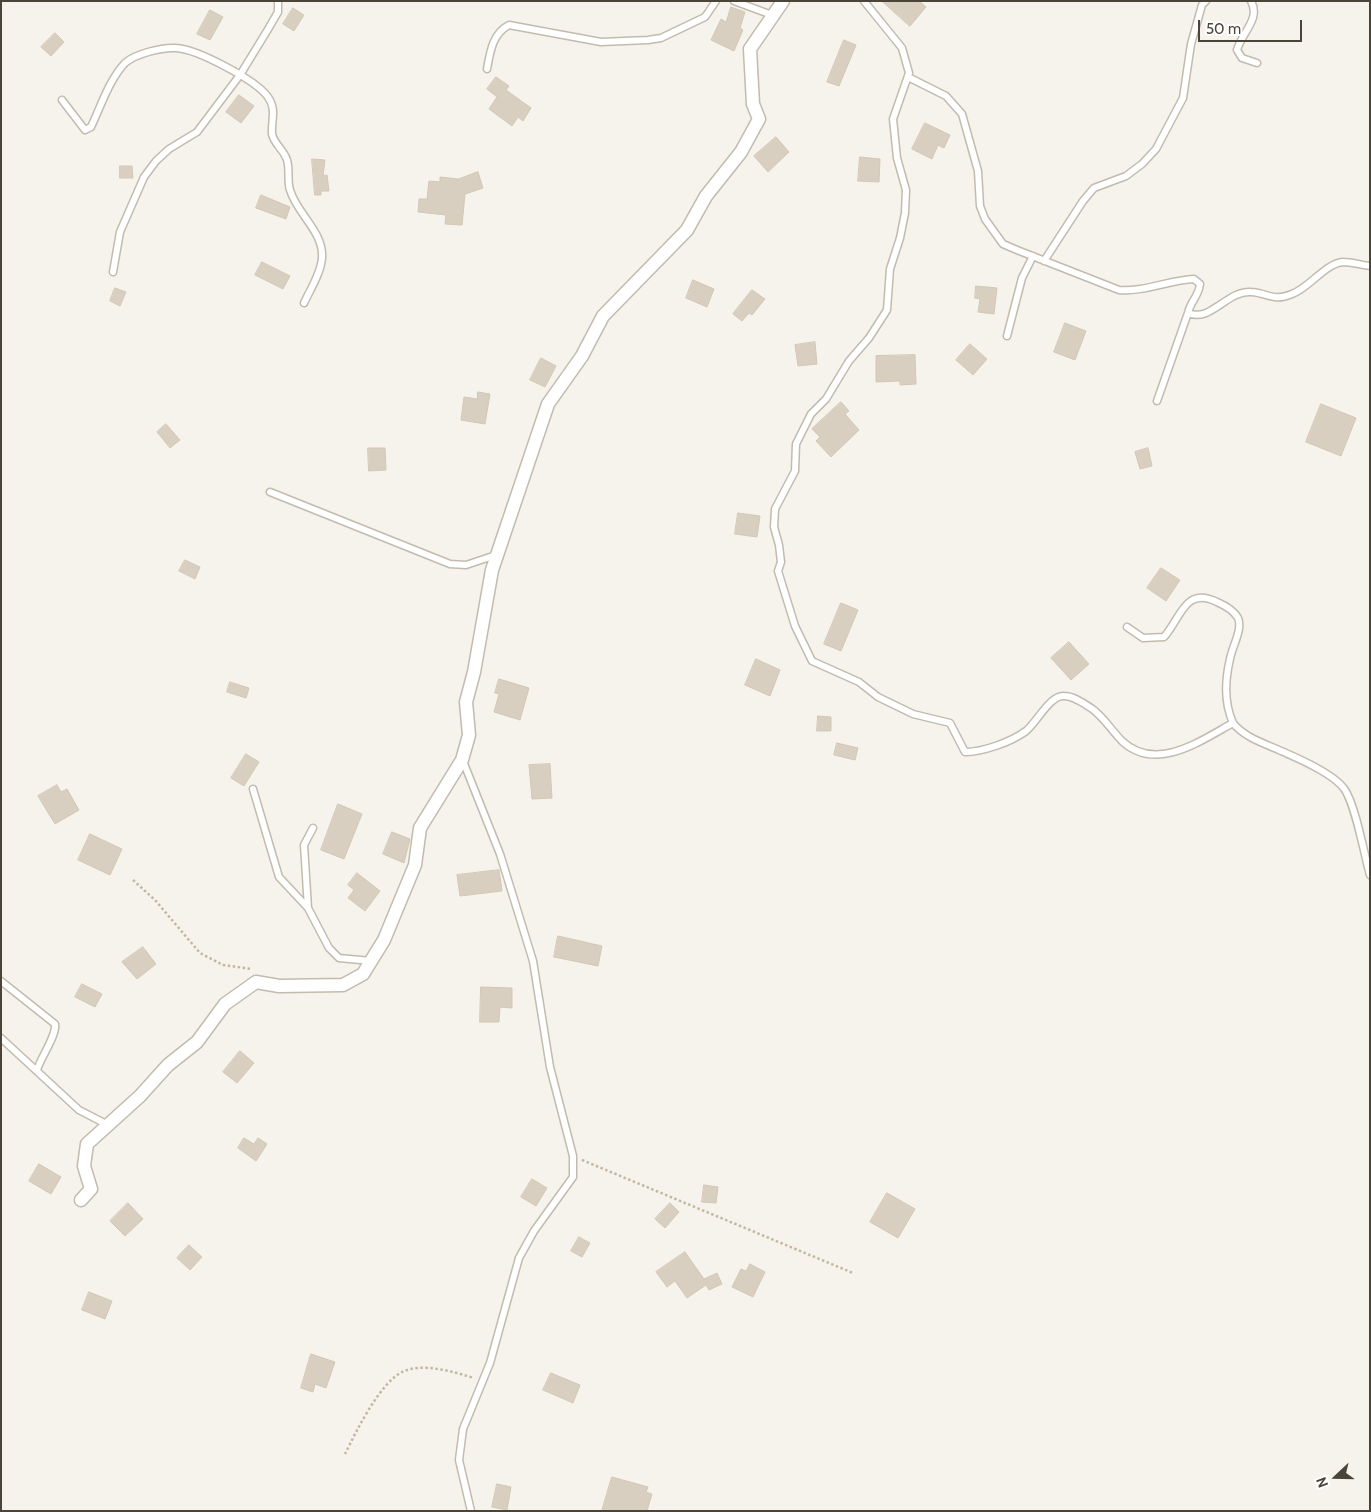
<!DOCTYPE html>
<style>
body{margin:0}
#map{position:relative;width:1371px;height:1512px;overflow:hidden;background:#f6f3ec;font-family:Cabin,sans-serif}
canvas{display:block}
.frame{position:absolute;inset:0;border:2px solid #4b4439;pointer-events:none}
.north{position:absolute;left:1311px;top:1452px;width:50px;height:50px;-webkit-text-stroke:4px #fff;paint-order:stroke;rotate:249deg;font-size:14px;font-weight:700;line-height:20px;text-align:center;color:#4b4439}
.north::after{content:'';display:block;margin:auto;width:18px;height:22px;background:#4b4439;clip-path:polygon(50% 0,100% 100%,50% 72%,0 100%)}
.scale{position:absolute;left:1198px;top:20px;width:104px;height:22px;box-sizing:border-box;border:2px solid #4b4439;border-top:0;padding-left:6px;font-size:15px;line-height:18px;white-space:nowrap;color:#4b4439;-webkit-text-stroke:4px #fff;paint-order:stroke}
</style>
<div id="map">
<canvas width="1371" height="1512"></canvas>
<div class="frame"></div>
<div class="north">N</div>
<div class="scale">50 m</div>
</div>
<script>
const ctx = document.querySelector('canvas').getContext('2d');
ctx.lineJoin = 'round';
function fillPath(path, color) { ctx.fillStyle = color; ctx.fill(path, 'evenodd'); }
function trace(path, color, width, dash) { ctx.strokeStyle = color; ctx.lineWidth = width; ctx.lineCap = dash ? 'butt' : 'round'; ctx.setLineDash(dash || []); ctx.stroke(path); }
const building = new Path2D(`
 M882 1H919L926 7 910 26Z
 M731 7 745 12 740 28 743 30 734 51 711 40 721 19 726 22Z
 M293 8 304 15 294 31 283 24Z
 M210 10 223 17 210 40 197 34Z
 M55 33 64 42 51 56 41 47Z
 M844 40 856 45 839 86 827 82Z
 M496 77 509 86 506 90 531 108 523 121 518 117 512 126 489 109 497 97 487 89Z
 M239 95 254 106 241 123 226 112Z
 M925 123 950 135 944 148 938 145 932 159 912 149Z
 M776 137 789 152 768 172 754 156Z
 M860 157 880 159 879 182 858 181Z
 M312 159 325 160 323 176 327 175 329 191H321V195H315Z
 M120 166H132L133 178H120Z
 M478 172 483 188 465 194 462 225 445 224 446 215 418 212 419 199H427L429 181 440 182V177L458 179Z
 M261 195 290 207 286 219 256 208Z
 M262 262 290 276 283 289 255 275Z
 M693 280 714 289 707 307 686 298Z
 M976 286 997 288 994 314 978 312 980 299 975 298Z
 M115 288 126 292 120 306 110 301Z
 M752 290 765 299 752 315 749 313 742 321 733 314Z
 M1065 323 1086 331 1075 360 1054 352Z
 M815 342 817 364 798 366 795 345Z
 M970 344 987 359 973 375 956 360Z
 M915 355 916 384 900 385V381L876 382V356Z
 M541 358 556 366 545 387 530 380Z
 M478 392 490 394 485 424 461 420 464 397 477 399Z
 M841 402 849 411 845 414 859 430 831 457 816 441 820 437 812 429Z
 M1321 404 1356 418 1341 456 1306 442Z
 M166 424 180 440 170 448 157 432Z
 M368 448H385L386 470 369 471Z
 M1148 448 1152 466 1140 469 1135 452Z
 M738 513 760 516 757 537 735 534Z
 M185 560 200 567 195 579 179 571Z
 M1161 568 1180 580 1166 601 1147 588Z
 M841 603 858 610 841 651 824 644Z
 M1069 642 1089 664 1071 680 1051 658Z
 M756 659 780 670 770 696 745 685Z
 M499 679 529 688 520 720 494 712 499 694 495 693Z
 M230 682 249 688 246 698 227 692Z
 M818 716 831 717V731H817Z
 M837 743 858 748 855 760 834 755Z
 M246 754 259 762 244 786 231 778Z
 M550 764 552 798 532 799 529 765Z
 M57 785 61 792 67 789 79 810 55 824 38 796Z
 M338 804 362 814 344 859 321 850Z
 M392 832 410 839 404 863 383 854Z
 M90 834 122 849 110 875 78 860Z
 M499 870 502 891 460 896 457 875Z
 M357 873 380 891 365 911 348 898 354 890 348 885Z
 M558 936 602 946 598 966 554 957Z
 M143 947 156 964 137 979 122 962Z
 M82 984 102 994 95 1007 75 997Z
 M481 987 512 988V1008L500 1007 499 1022H480Z
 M240 1051 254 1063 237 1083 223 1072Z
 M244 1138 254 1144 258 1138 267 1144 256 1161 238 1148Z
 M39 1164 61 1177 51 1194 29 1181Z
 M532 1179 547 1188 536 1206 521 1197Z
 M704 1185 718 1187 716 1203 702 1202Z
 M887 1193 915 1209 898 1238 870 1222Z
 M128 1203 143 1219 125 1236 110 1221Z
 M670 1203 679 1212 665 1228 655 1219Z
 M579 1237 590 1243 582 1257 571 1251Z
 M189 1245 202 1257 190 1270 177 1258Z
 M685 1252 704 1279 717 1273 722 1284 709 1290 706 1285 687 1298 675 1281 667 1287 656 1272Z
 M750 1264 765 1272 753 1297 732 1287 741 1269 746 1271Z
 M89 1292 112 1301 105 1319 82 1310Z
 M311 1354 335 1362 326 1388 315 1384 313 1392 301 1388Z
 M551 1373 580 1385 573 1403 543 1390Z
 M612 1477 648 1487 646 1492 652 1494 647 1511H602Z
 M497 1484 511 1487 507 1510 492 1507Z`);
fillPath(building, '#d8cfc1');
trace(building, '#d3c7b4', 1);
const lane = new Path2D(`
 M734 1 772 15
 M864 1 902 48 909 73 893 119 897 158 906 190 905 213 900 238 890 269 887 310 869 338 849 361 826 399 811 414 796 444 795 471 775 509 774 527 779 545 781 562 778 571 795 626 812 661 859 682 878 697 913 714 950 723 965 752C983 752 1011 742 1026 731 1037 722 1050 695 1064 696 1074 696 1083 703 1091 708 1104 717 1111 730 1122 741 1156 773 1200 741 1233 723 1244 737 1263 743 1279 750 1297 758 1335 774 1345 790 1356 807 1364 854 1370 875
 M1251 1C1261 19 1242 32 1237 50L1242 58 1257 63
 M487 69C490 53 492 34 509 25L601 42 648 40 661 38 705 17 716 1
 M908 77 946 96 962 114 978 171 980 206 985 219 1003 244 1017 250 1119 290C1145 292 1169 280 1194 279L1200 284C1199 296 1190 302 1188 313 1211 323 1227 290 1251 292 1268 293 1273 302 1292 294 1309 288 1326 263 1343 262 1352 262 1361 265 1370 266
 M62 100 85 130 91 127C101 106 109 80 125 63 135 54 162 47 176 48 197 49 256 80 268 97 277 110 271 120 272 134 274 144 284 150 287 160 290 170 287 181 290 190 297 214 324 232 322 258 321 273 310 290 304 303
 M1044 261 1083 201 1094 188 1126 176 1142 164 1156 149 1183 98 1191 44 1202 5 1206 1
 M113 272 120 232 144 177 156 161 169 149 197 132 240 75 267 31 278 12V1
 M1007 336 1022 278 1033 256
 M1157 401 1188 313
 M270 492 450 564 466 565 496 555
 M1127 627 1143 638 1164 637C1181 618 1185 586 1217 602 1224 605 1234 611 1238 618 1243 629 1232 647 1230 659 1225 680 1224 703 1233 723
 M463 761 500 854 533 961 550 1067 573 1156V1177L534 1231 519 1258 490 1363 463 1429 459 1460 471 1511
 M253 789 279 877 308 908 329 948 339 958 371 961
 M308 908 304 845 313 828
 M1 981 55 1024C57 1035 41 1057 37 1070
 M1 1038 79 1110 108 1125`);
const street = new Path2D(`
 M81 1200 91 1189 84 1166 87 1144 140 1096 168 1065 197 1042 225 1004 256 982 279 986 343 985 363 974 384 940 415 865 420 828 462 760 469 735 466 702 474 672 492 570 548 404 582 356 603 316 687 230 706 196 741 152 759 119 753 104 750 49 783 1`);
trace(lane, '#c2bbae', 9);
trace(street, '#c2bbae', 15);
trace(new Path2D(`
 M133 880 155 900 200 953 223 965 252 969
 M582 1160 853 1273
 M345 1454C356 1432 379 1384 402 1372 422 1362 454 1372 474 1378`), '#c4b79f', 2.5, [2.5, 2.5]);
trace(lane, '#fff', 6);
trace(street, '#fff', 12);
</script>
